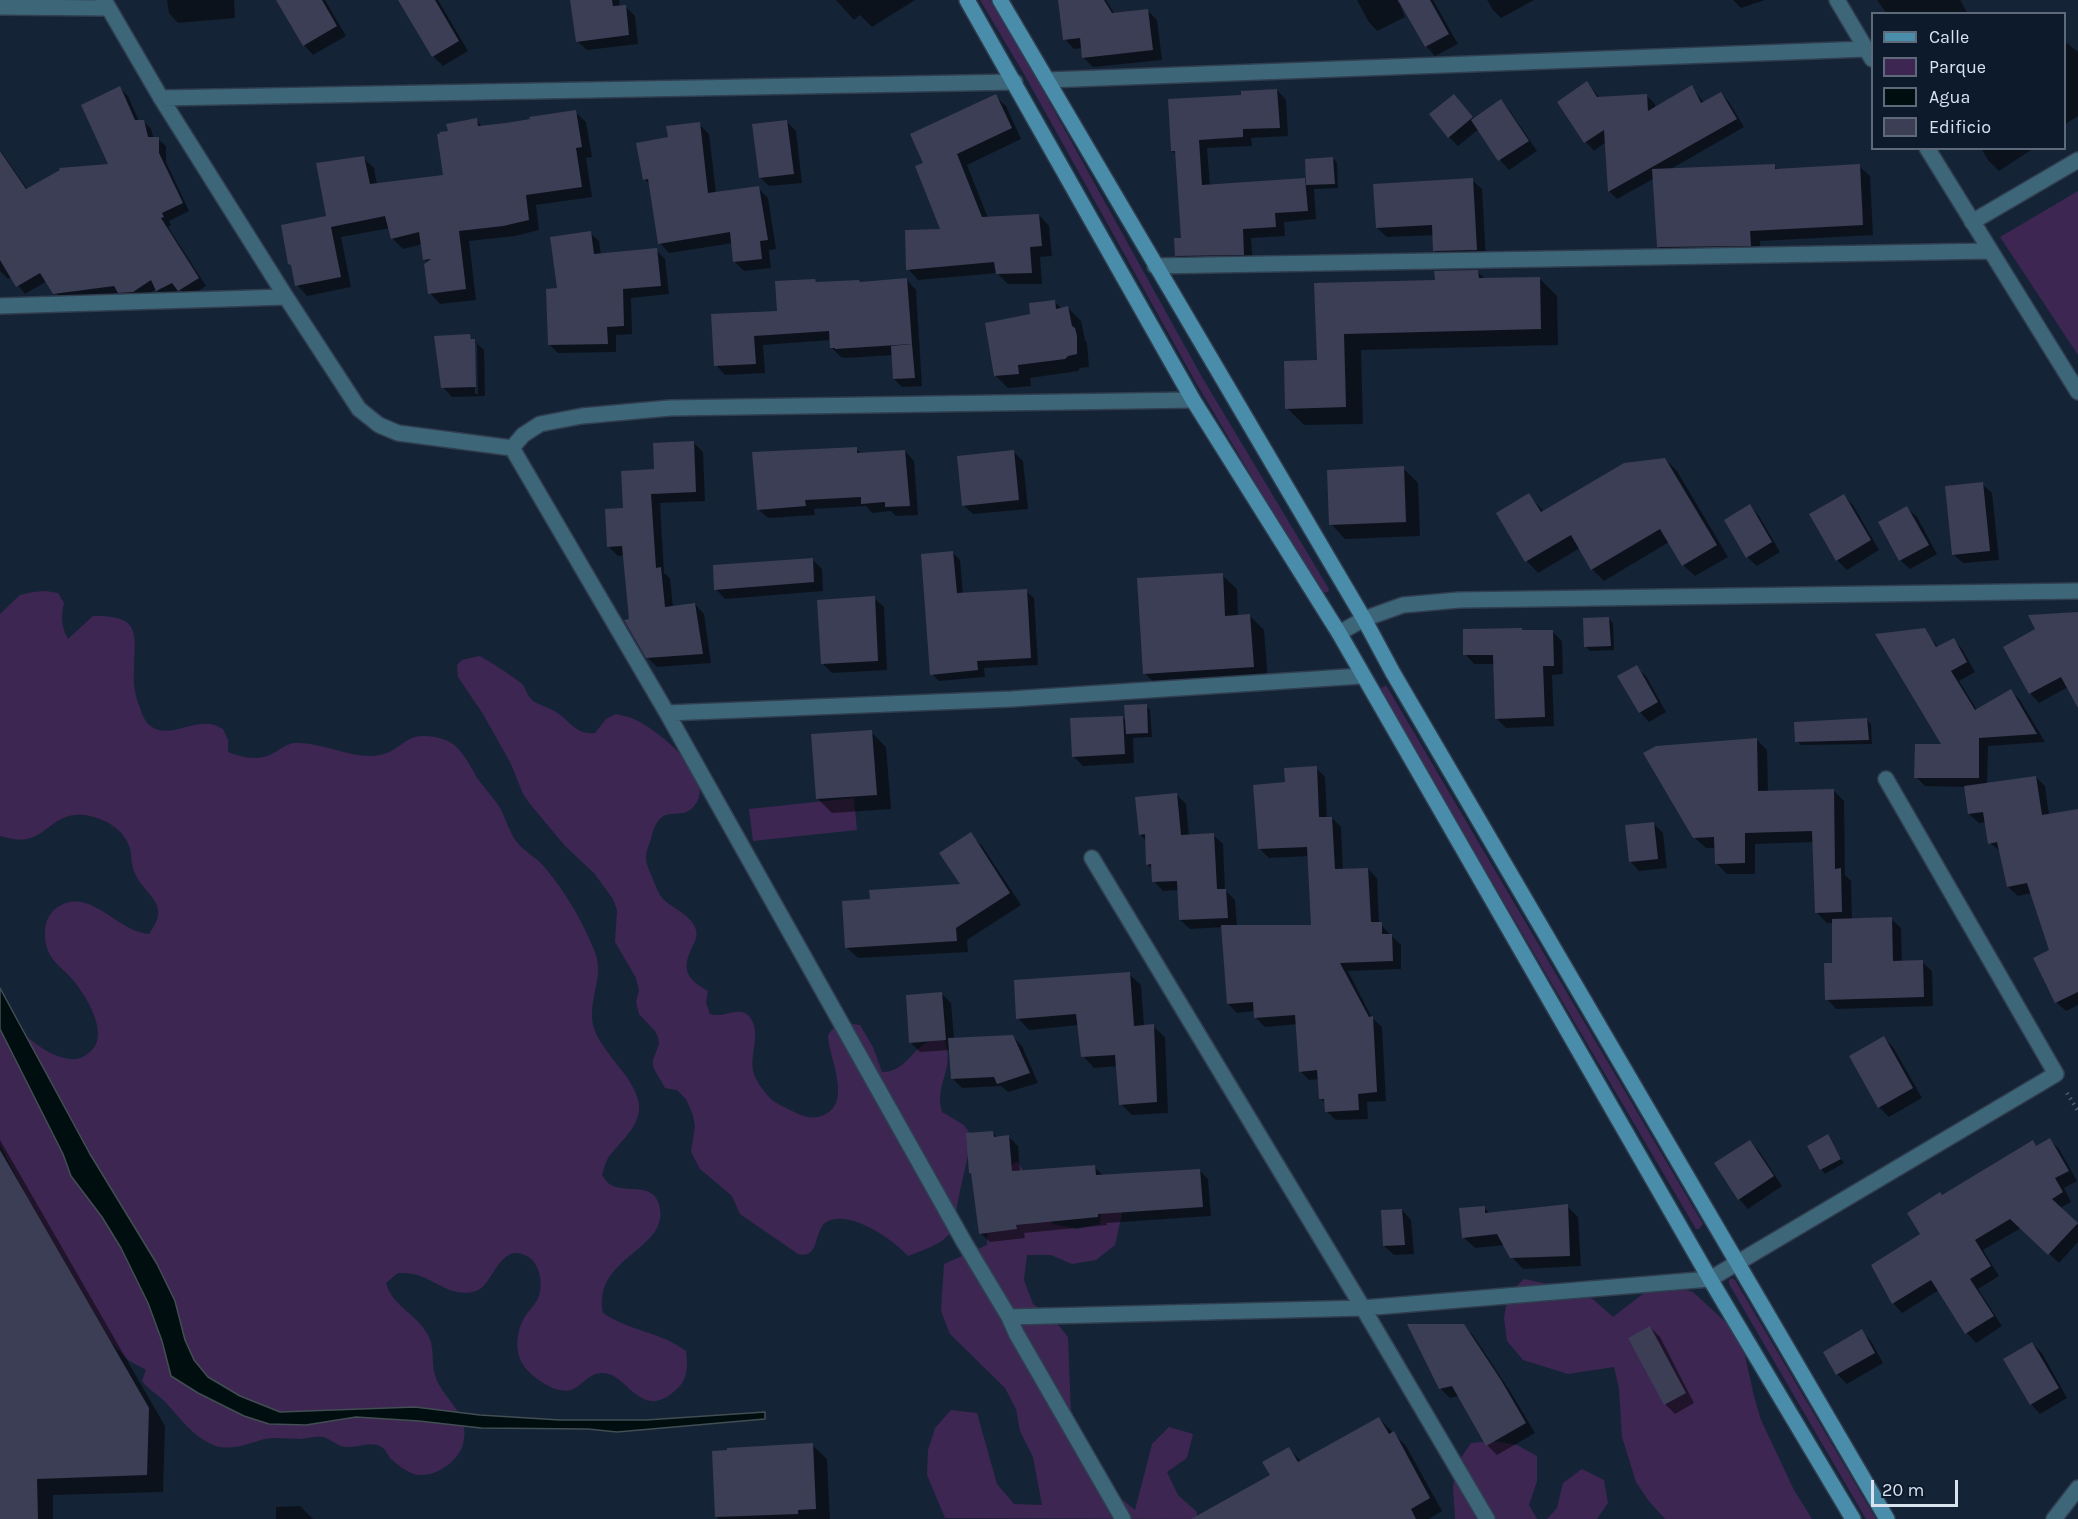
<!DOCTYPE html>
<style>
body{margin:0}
#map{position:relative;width:2078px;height:1519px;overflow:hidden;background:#152336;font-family:Karla,sans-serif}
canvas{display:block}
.legend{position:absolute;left:1871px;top:12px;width:195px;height:138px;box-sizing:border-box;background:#0c1a2b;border:2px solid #5e6a7a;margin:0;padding:8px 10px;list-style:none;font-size:18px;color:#d9e3f0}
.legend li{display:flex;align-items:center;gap:12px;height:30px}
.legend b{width:30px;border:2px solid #5e6a7a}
.scale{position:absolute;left:1871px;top:1480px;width:87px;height:27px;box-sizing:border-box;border:3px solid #d9e3f0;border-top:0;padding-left:8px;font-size:18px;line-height:21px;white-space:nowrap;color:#d9e3f0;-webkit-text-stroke:4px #0c1a2b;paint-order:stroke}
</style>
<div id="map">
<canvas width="2078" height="1519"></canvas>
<ul class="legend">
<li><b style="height:8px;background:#4a8daa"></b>Calle</li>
<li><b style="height:16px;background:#3d2651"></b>Parque</li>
<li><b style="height:16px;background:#010e10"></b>Agua</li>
<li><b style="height:16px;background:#3c3e55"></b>Edificio</li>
</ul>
<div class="scale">20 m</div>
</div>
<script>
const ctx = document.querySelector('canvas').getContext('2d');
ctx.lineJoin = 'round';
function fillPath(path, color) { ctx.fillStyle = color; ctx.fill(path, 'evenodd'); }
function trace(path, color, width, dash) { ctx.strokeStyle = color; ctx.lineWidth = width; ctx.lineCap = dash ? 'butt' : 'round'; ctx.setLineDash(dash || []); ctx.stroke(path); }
fillPath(new Path2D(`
 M980 0H990L1031 69 1202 377 1329 589 1328 592 1321 593 1195 381 1024 74Z
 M2078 191V355L2000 237Z
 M46 591 58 593 64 603C61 617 61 626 68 639L93 616C142 615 135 634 134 672 133 684 135 696 140 708 142 714 145 723 152 727 169 738 191 721 210 724 214 724 219 727 223 729L228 740V752C240 757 255 760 267 756 281 751 284 742 300 743 328 744 353 760 380 755 395 752 401 743 412 738 419 735 432 736 439 738 460 742 468 763 478 779 485 789 494 798 500 808 506 819 509 831 516 841 524 852 538 858 546 869 566 893 585 925 596 955 604 981 585 1005 595 1031 605 1056 635 1078 639 1104 641 1127 620 1141 608 1158 605 1163 604 1169 602 1175 604 1178 607 1183 611 1185 628 1194 655 1180 660 1209 667 1250 592 1258 603 1313 629 1331 661 1332 686 1351 688 1365 688 1379 677 1389 640 1424 628 1372 602 1373 589 1373 582 1386 571 1390 556 1395 528 1375 522 1363 514 1349 517 1328 526 1315 530 1309 536 1304 539 1296 543 1283 540 1263 527 1256 499 1241 494 1285 476 1291 454 1298 439 1283 420 1276 413 1273 405 1273 398 1273L386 1283C392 1306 417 1314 428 1335 435 1347 431 1362 435 1375 441 1398 472 1414 463 1444 459 1460 439 1475 422 1475 411 1476 399 1466 391 1459 388 1456 386 1450 383 1448 372 1440 360 1447 348 1447 336 1447 332 1439 323 1437 315 1436 309 1438 301 1439 288 1439 277 1437 265 1439 249 1443 233 1451 216 1446 196 1439 181 1420 168 1405 160 1395 149 1391 142 1381L146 1370 128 1360 104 1335 28 1200 0 1145V1009C18 1028 38 1052 65 1058 74 1061 82 1059 90 1052 111 1035 86 996 73 980 63 968 52 963 47 948 43 934 44 916 58 907 90 886 117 932 149 934 173 902 144 897 134 871 131 864 132 856 130 849 125 829 104 818 85 815 56 812 50 833 27 839 18 841 9 838 0 836V614L20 595 33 592Z
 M479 656C485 658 519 680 523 685 526 690 528 697 533 701 541 706 551 708 559 714 571 723 577 735 595 733L606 719 616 714C623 716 631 717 638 721 658 731 711 773 698 800 683 829 661 795 651 839 649 845 646 851 646 857 646 864 649 869 651 875 655 883 657 892 663 899 673 909 692 915 696 930 698 939 693 944 690 952 681 973 691 981 708 991L706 1003 710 1014C723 1019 739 1005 749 1016 763 1033 748 1055 754 1074 756 1082 766 1094 772 1100 777 1104 783 1106 788 1109 798 1114 807 1119 818 1117 856 1108 829 1059 828 1036 833 1023 849 1023 860 1025L873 1047 882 1072C910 1072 912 1041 941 1038L945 1041C955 1070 934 1085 942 1112L964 1125 971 1135C968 1165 957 1193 955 1224 949 1243 925 1249 908 1256 894 1240 847 1207 825 1223 813 1233 820 1259 798 1254L740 1214 732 1196 700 1169 691 1152 695 1127 693 1115 686 1099 677 1090 665 1088 653 1067V1060L659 1044 658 1037 655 1031 639 1014 636 1002 639 990 636 978 615 942 617 910 613 899 594 873 565 846 530 804 523 794 511 764 483 714 458 677 457 665 462 660Z
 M1386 685 1703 1224 1699 1229H1696L1380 691 1381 688Z
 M854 798 857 830 753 841 749 809Z
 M1018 1161 1040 1205 1053 1224 1077 1229 1100 1224 1102 1201 1126 1196 1115 1245 1096 1260 1072 1264 1051 1255H1027L1024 1280 1033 1304 1052 1317 1068 1337 1071 1414 1103 1484 1135 1510 1152 1444 1169 1427 1193 1434 1187 1458 1167 1472 1178 1495 1197 1512 1196 1519 945 1518 927 1475 928 1450 935 1428 951 1410 977 1413 997 1484 1014 1504 1042 1505 1033 1457 1020 1431 1016 1409 1005 1388 950 1334 941 1311 944 1264 987 1245 989 1195 998 1174Z
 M1732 1278 1735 1280 1876 1519H1866L1729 1284V1280Z
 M1524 1279 1572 1289 1594 1300 1613 1317 1649 1289 1670 1285 1693 1292 1730 1326 1743 1347 1754 1396 1761 1420 1794 1490 1812 1519H1665L1648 1500 1636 1482 1622 1437 1619 1389 1614 1367 1568 1374 1523 1360 1507 1341 1504 1318 1508 1294Z
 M1494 1441 1517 1445 1537 1456V1481L1529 1505 1537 1519H1455L1453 1488 1456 1465 1471 1443Z
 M1582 1469 1604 1480 1608 1503 1597 1519H1547L1557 1508 1563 1483Z`), '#3d2651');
const water = new Path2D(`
 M0 988 90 1154 157 1264 175 1301 185 1340 194 1360 208 1377 240 1396 280 1412 415 1407 480 1415 560 1420H646L765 1412V1419L617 1432 588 1429 481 1428 419 1421 356 1417 306 1425 269 1424 244 1416 198 1393 171 1376 162 1341 148 1303 121 1248 102 1217 71 1176 63 1154 0 1029Z`);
fillPath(water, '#010e10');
trace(water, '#424e53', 1.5);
fillPath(new Path2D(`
 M167 0H234L235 18 178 23 169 13Z
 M277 0H325L346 36 313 55 304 45Z
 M400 0H438L468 51 443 66 433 56Z
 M572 0H619L620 7 625 6 635 16 638 44 587 50 577 41Z
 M836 0H915L872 27 860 15 854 20Z
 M1060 0H1106L1115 15 1148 11 1157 20 1162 60 1093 67 1084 58 1082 48 1074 49 1065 39Z
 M1357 0H1397L1399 4 1405 0H1433L1458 44 1435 56 1426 46 1402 4 1400 5 1405 17 1377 31 1368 21Z
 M1487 0H1534L1501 18 1493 10Z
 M1733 0H1765L1741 8Z
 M1877 0H1960L1968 14H1887Z
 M2067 43 2078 52V116L2064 125V45Z
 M1587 83 1600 98 1646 95 1655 104V109L1692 87 1704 103 1721 93 1729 102 1744 127 1669 170 1774 166 1779 170 1859 166 1870 176 1873 235 1760 241 1761 256 1670 257 1659 247 1655 178 1617 199 1609 191 1606 142 1594 151 1586 142 1559 102Z
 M120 88 128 96 139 121H143L151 129 154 139H158L166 146V162L189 211 169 221 171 225 168 227 206 286 187 298 180 290 165 298 156 289 141 299 128 300 121 293 62 301 47 281 25 294 11 277 8 279 0 271V150L28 190 110 166Z
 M1277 90 1286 100 1288 136 1251 138 1252 146 1207 148 1210 186 1305 179 1308 182 1333 158 1337 163 1338 188 1314 189 1316 219 1284 222 1285 236 1251 238 1253 263 1185 264 1176 255 1182 239 1177 155 1172 151 1243 96Z
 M995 96 1006 106 1021 139 967 165 988 218 1039 215 1049 226 1052 256 1040 257 1042 284H1008L997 273 918 280 908 269 942 230 925 163Z
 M1454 96 1475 119 1501 101 1510 111 1537 151 1509 170 1500 160 1479 129 1458 146 1449 137Z
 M575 112 586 122 592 157 586 158 592 197 536 205 539 230 515 236 469 241 476 300 440 304 430 293 428 263 425 260 423 244 403 249 392 238 390 228 341 237 351 287 307 296 297 285 328 217 363 158 374 168 377 185 445 176 449 132 476 120 483 127Z
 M787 122 796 131 802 183 769 186 760 177Z
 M699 124 709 134 716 193 758 188 768 198 776 249 769 250 771 268 744 271 735 262 733 243 669 253 660 243 651 185 644 179 669 138Z
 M1981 148H2034L1999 171 1988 160Z
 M1472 180 1482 189 1486 259 1444 260 1435 251 1434 235 1387 237 1377 228Z
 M590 233 599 241 601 255 656 250 665 259 669 294 631 298 632 334 616 335V352L558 353 549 344Z
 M1477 271 1486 280 1539 278 1557 296 1558 345 1361 350 1363 424 1304 425 1287 408 1318 362 1316 284 1437 281Z
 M815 280 818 284 907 280 916 290 922 386 902 387 894 379 893 355 846 358 841 357 831 347V340L763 345 765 373 725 375 716 365Z
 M1055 302 1062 309 1068 308 1081 321 1085 340 1087 343 1089 367 1080 368 1078 371 1030 378 1031 386 1008 388 995 375 1032 315Z
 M469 336 484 350 485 396 452 397 443 387ZM474 343H477L478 394H475Z
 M693 442 703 452 705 501 660 503 664 573 670 578 673 607 695 604 704 614 711 663 657 667 647 657 630 620 625 555 618 556 608 546 625 509 656 471Z
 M856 449 862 454 905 451 914 461 918 515 896 516 891 511 872 513 866 506 814 509 815 515 768 518 758 509Z
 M1014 452 1023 461 1028 509 973 514 963 505Z
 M1665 459 1677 471 1728 557 1695 576 1683 565 1669 542 1604 581 1592 569 1580 548 1538 573 1527 561 1498 513 1529 495 1544 512Z
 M1403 468 1418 483 1420 536 1345 539 1331 524Z
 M1982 484 1992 493 1999 560 1963 563 1953 554Z
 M1844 496 1853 505 1879 550 1847 570 1837 560 1811 515Z
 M1750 506 1759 516 1780 552 1757 566 1747 557Z
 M1907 508 1917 517 1937 554 1910 569 1900 560Z
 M953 553 960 560 963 594 1026 591 1034 598 1038 665 984 668 985 677 939 681 932 674Z
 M812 559 822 569 823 591 725 599 716 589Z
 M1222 575 1237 589 1238 616H1250L1264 630 1268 681 1159 687 1144 673Z
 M874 598 884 607 887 670 832 673 822 663Z
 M2078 616V699L2068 687 2039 703 2030 693Z
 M1609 619 1613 623 1614 650 1590 651 1585 646Z
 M1924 630 1939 648 1953 639 1962 649 1975 672 1959 681 1977 710 2011 691 2020 700 2045 742 1988 746 1987 784 2036 777 2045 786 2049 815 2078 810V1005L2066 1011 2056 1002 2051 951 2032 893 2018 896 2008 887 2001 852 1990 843 1986 822 1979 823 1969 814 1966 787 1925 786 1916 777 1944 745Z
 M1524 632H1553L1562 641 1563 674 1552 675 1554 726 1506 728 1496 718 1494 664H1474L1465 654Z
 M1636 667 1646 676 1666 712 1649 722 1640 712Z
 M1146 706 1150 710 1152 737 1133 738 1134 763 1083 766 1073 756 1122 717 1126 721Z
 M1867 720 1871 724 1872 744 1801 745 1797 741Z
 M871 732 886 747 891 809 832 813 817 798Z
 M1756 739 1767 750 1768 792 1833 790 1844 801 1845 875 1851 881 1852 920 1891 919 1901 928 1902 962H1922L1932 971 1933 1006 1836 1009 1827 999 1834 964 1833 923H1827L1816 912 1814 842 1755 844V874H1727L1716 863V848H1706L1694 837Z
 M1316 768 1325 777 1327 819 1332 818 1341 827 1343 871 1368 869 1377 878 1379 923 1401 945V969L1348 971 1372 1018 1382 1027 1386 1101 1367 1102 1368 1119 1336 1120 1326 1111V1104L1320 1098 1319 1079 1309 1080 1300 1071 1298 1024 1265 1027 1256 1018 1255 1011 1237 1013 1228 1004 1223 927 1190 929 1180 920 1179 890 1163 891 1154 881 1153 870 1147 864 1146 841 1140 834 1176 794 1186 804 1189 836 1213 835 1223 844 1225 890 1235 900 1237 926H1313L1309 856 1269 858 1260 849 1287 784Z
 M1653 823 1663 833 1667 868 1639 871 1630 861Z
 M970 834 982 846 1021 905 967 940 968 952 858 958 846 947 871 901 962 886Z
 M1129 974 1141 985 1144 1026H1153L1165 1037 1168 1113 1132 1115 1121 1104 1118 1066 1094 1068 1083 1056 1079 1025 1029 1030 1018 1018Z
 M942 994 951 1003 954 1039 1012 1036 1022 1046 1038 1083 1008 1092 1001 1086 962 1088 952 1078 950 1050 920 1052 910 1042Z
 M1884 1038 1893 1047 1922 1098 1889 1117 1879 1107 1851 1056Z
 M992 1132 998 1138 1009 1137 1018 1146 1020 1172 1094 1167 1104 1176 1199 1170 1208 1179 1211 1216 1106 1223 1107 1225 1024 1233 1025 1238 990 1242 980 1233Z
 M1827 1136 1844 1163 1825 1174 1821 1169Z
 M0 1140 165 1426 163 1492 53 1495V1519H0Z
 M2050 1140 2059 1149 2077 1181 2064 1188 2071 1202 2060 1208 2078 1225V1242L2059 1263 2021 1228 1983 1250 1999 1276 1978 1289 2002 1326 1976 1343 1967 1333 1939 1290 1902 1313 1893 1303 1922 1234 1942 1197 2032 1142 2037 1147Z
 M1750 1142 1759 1151 1782 1186 1748 1209 1739 1199Z
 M1567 1206 1578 1217 1581 1266 1523 1269 1512 1257 1505 1245 1475 1248 1463 1237 1484 1207 1490 1214Z
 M1402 1210 1411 1220 1414 1254 1394 1255 1384 1246Z
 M1463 1325 1473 1335 1510 1391 1535 1433 1497 1455 1487 1445 1459 1396 1450 1398 1440 1388Z
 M1650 1327 1660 1337 1694 1403 1675 1414 1665 1404Z
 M1861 1331 1871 1341 1883 1363 1847 1384 1837 1374Z
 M2032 1343 2042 1353 2067 1398 2040 1414 2031 1404Z
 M1379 1418 1406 1446 1442 1511 1429 1519H1195L1272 1476 1289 1449 1302 1462Z
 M812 1445 827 1459 830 1519H719L716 1517Z
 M300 1506 313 1519H276V1507Z`), '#0007');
fillPath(new Path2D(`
 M276 0H322L337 26 303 46Z
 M398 0H435L459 41 432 57Z
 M570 0H612L613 6 626 5 629 35 576 42Z
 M1058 0H1104L1112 13 1148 9 1153 50 1082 58 1080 38 1063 40Z
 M1398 0H1430L1449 34 1425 47Z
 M1587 81 1597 97 1647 94 1648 111 1692 85 1701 103 1721 92 1737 119 1608 192 1604 130 1584 143 1557 102Z
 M120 86 135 120H144L148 137H159V153L183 203 162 213 164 217 161 218 199 278 178 291 172 283 156 291 151 280 133 292 118 293 114 286 53 294 40 273 16 287 0 260V151L26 189 60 170 59 168 108 164 81 105Z
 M1277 89 1280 128 1243 129V137L1199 140 1202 185 1305 178 1308 211 1275 213 1276 227 1243 229 1244 255 1175 256 1174 238H1181L1175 151H1171L1168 99 1241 95V91Z
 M996 94 1012 128 957 154 982 217 1039 214 1042 246 1030 247 1032 273 996 274 994 262 906 270 905 230 940 229 915 166 923 163 910 134Z
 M1454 94 1473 117 1448 138 1429 114Z
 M1501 99 1529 141 1498 161 1471 120Z
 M576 110 582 147 576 148 582 187 526 195 529 220 503 226 459 231 466 289 428 294 424 264 431 259 423 260 419 232 391 239 385 216 331 227 341 277 295 286 291 265 288 264 281 225 326 216 316 163 364 156 370 184 443 175 437 134H440L439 132 448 131 446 124 477 118 478 126 506 123 530 119 529 117Z
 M787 120 794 174 759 178 752 124Z
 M700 122 708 193 759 186 768 240 760 241 762 259 733 262 730 232 658 244 648 179 643 180 636 143 668 137 666 126Z
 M1333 157 1335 184 1306 185 1305 159Z
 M1775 164V169L1860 164 1863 225 1750 231 1751 246 1657 247 1652 169Z
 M1473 178 1477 250 1433 251 1432 225 1376 228 1373 184Z
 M591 231 594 254 657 248 661 286 623 289 624 326 607 327 608 344 548 345 546 289 557 288 550 237Z
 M1478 270 1479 278 1540 277 1541 329 1344 334 1346 407 1285 409 1284 361 1317 360 1314 283 1435 280 1434 271Z
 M907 278 912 344 835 349V348H830L829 331 754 336 756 364 714 366 711 314 777 311 775 281 815 279 816 282 859 280 860 282Z
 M1055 300 1056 309 1068 306 1072 326 1075 328 1077 336V354L1068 356 1065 359 1018 365 1019 374 994 376 985 323 1030 314 1029 303Z
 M470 334 471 339H475L476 387 441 388 434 336Z
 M912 344 915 378 893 379 891 346Z
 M694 441 696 492 651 494 656 568 661 567 665 607 695 603 703 654 646 658 624 620 629 619 622 546 607 547 605 509 623 508 621 471 654 469 653 443Z
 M857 447V453L905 450 910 506 885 507V502L861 504V497L805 500 806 506 757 510 752 452Z
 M1014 450 1019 500 962 506 957 456Z
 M1665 458 1717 545 1682 566 1660 529 1591 570 1571 535 1525 562 1496 513 1529 493 1541 512 1624 463Z
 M1404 466 1406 522 1329 525 1327 470Z
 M1983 482 1990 551 1952 555 1945 486Z
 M1844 494 1871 540 1836 561 1809 514Z
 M1750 504 1772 542 1746 558 1724 520Z
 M1907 506 1929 545 1899 561 1878 522Z
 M953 551 957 593 1027 589 1031 658 977 661 978 670 930 675 921 554Z
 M813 558 814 582 714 590 713 565Z
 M1223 573 1225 616 1250 614 1254 667 1143 674 1137 578Z
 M875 596 878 661 821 664 817 600Z
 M2078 612V708L2061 677 2029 694 2003 647 2035 629 2028 615Z
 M1609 617 1611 646 1584 647 1583 618Z
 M1522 628V630H1553L1554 666H1543L1545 717 1495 719 1493 655H1463V629Z
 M1925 628 1936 647 1954 638 1967 662 1951 671 1975 710 2011 689 2037 734 1979 738V778H1914L1915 744H1941L1875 634Z
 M1637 665 1658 702 1639 713 1617 676Z
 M1147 704 1148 733 1126 734 1124 705Z
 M1123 716 1125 754 1072 757 1070 718Z
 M1867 718 1869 740 1795 742 1794 722Z
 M872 730 877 795 816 799 811 734Z
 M1757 738 1758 791 1834 789 1835 869 1841 868 1842 912 1815 913 1812 831 1745 833V863L1715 864 1714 837 1693 838 1643 753 1656 746Z
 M1317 766 1319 817H1332L1335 869 1368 868 1371 922H1382V934H1392L1393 961 1340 963 1369 1017 1373 1016 1377 1092 1358 1094 1359 1110 1325 1112 1324 1099H1319L1317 1070 1299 1072 1295 1015 1254 1018 1253 1002 1227 1004 1221 925H1311L1307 847 1258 849 1253 785 1285 782 1284 768Z
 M2036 776 2042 815 2078 809V992L2055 1003 2033 958 2049 950 2027 883 2007 887 1997 842 1988 844 1983 812 1968 814 1964 786Z
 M1177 793 1181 835 1214 833 1217 889H1226L1228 918 1179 920 1177 881 1152 882 1151 864 1146 865 1145 834 1139 835 1135 797Z
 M1654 822 1658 859 1629 862 1625 825Z
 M971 832 1010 893 956 928 957 941 845 948 842 901 870 899 869 890 960 884 939 853Z
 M1892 917 1893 961 1923 960 1924 997 1825 1000 1824 963H1832V919Z
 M1130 972 1134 1026 1154 1024 1157 1102 1119 1105 1115 1055 1081 1057 1076 1014 1016 1019 1014 980Z
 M942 992 946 1040 909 1043 906 995Z
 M1013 1035 1030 1073 997 1084 994 1077 951 1079 948 1038Z
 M1884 1036 1913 1088 1878 1108 1849 1056Z
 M993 1131 994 1137 1009 1135 1012 1171 1095 1165 1096 1175 1200 1169 1203 1207 1098 1214V1217L1016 1225 1017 1229 979 1234 971 1173H969L966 1133Z
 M1828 1134 1841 1159 1820 1170 1807 1146Z
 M2050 1138 2069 1171 2055 1178 2063 1192 2052 1199 2078 1223 2048 1255 2010 1219 1975 1240 1991 1266 1970 1279 1994 1316 1965 1334 1931 1280 1892 1304 1871 1265 1920 1234 1907 1213 1940 1192 1942 1195 2033 1140 2036 1146Z
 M1750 1140 1774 1176 1738 1200 1714 1163Z
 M0 1150 149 1408 147 1475 37 1479 38 1519H0Z
 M1568 1204 1570 1256 1510 1258 1497 1234 1462 1238 1459 1208 1485 1206V1213Z
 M1402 1209 1405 1245 1383 1246 1381 1210Z
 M1407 1324H1464L1501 1380 1526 1423 1486 1446 1452 1386 1439 1389Z
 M1650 1326 1686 1393 1664 1405 1628 1338Z
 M1862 1329 1875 1353 1836 1375 1823 1352Z
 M2032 1342 2059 1388 2030 1405 2003 1359Z
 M1379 1417 1389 1434 1394 1431 1430 1498 1411 1509 1416 1519H1191L1270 1475 1262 1462 1289 1447 1298 1462Z
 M813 1443 816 1509 798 1510V1514L715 1517 712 1451 727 1450V1448Z`), '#3c3e55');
const street = new Path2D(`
 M104 0 161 98 286 297 359 409 379 425 398 433 512 448
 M1837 0 1872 59
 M0 7 108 8
 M1047 80 1866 49
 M161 98 1015 82
 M1927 148 2078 392
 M1972 222 2078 160
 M1155 266 1989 251
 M0 306 286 297
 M512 448 667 713 964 1242 1009 1317 1016 1333 1123 1519
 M512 448 523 435 540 424 582 416 670 408 1193 400
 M1339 633 1364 619 1403 605 1459 600 2078 591
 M667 713 1011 699 1362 676
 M1092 858 1363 1308 1487 1519
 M1009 1317 1363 1308 1710 1279 2056 1074 1886 779
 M2054 1519 2078 1488`);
const secondary = new Path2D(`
 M967 0 1193 400 1339 633 1710 1279 1853 1519
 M1000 0 1364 619 1393 673 1887 1519`);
trace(street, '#303e50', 18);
trace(secondary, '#303e50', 18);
trace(new Path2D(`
 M2067 1093 2078 1111`), '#505d6e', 4, [1.5, 4.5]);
trace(street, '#3e6679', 15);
trace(secondary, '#4a8daa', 15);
</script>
